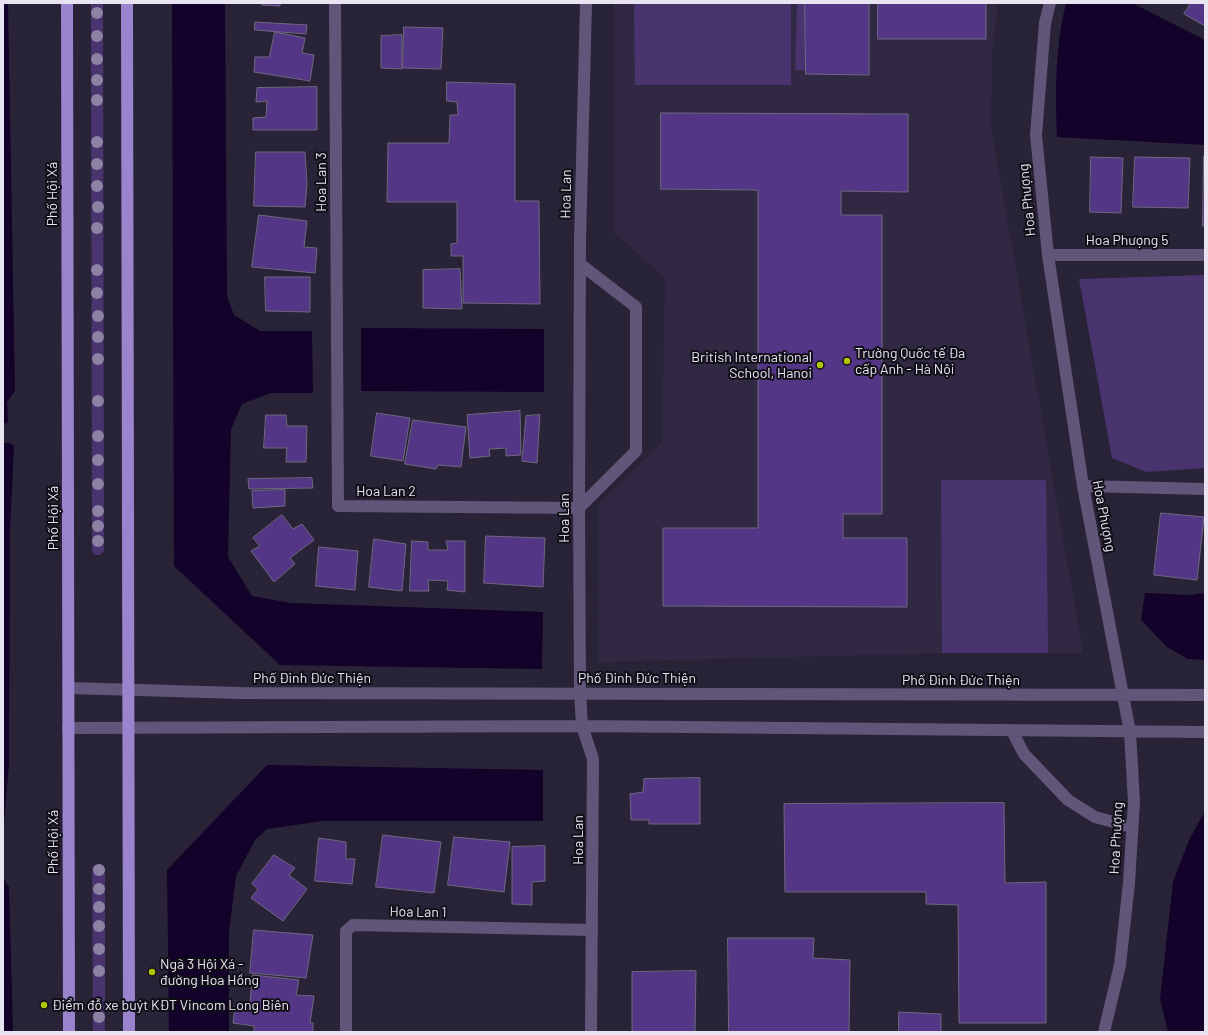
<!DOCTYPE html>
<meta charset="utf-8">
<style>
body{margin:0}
#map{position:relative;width:1208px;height:1035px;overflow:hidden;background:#292337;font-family:Barlow,sans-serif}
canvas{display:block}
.frame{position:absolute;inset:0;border:4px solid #e8e4f2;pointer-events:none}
</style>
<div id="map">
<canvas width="1208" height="1035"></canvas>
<div class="frame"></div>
</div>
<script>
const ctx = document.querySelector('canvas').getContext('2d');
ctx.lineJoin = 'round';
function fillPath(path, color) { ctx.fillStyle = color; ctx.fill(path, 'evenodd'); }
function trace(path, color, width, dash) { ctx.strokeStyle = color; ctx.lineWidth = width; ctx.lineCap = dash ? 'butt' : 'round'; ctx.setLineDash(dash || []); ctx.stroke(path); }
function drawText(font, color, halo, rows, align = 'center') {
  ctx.font = font + ' Barlow,sans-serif'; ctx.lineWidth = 4; ctx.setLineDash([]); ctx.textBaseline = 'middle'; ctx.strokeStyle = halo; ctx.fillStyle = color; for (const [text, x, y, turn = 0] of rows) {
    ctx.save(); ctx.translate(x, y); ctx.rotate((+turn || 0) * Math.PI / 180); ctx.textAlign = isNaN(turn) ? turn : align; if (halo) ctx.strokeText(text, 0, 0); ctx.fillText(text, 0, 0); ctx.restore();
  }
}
fillPath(new Path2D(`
 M614 3H998L992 52 991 127 1083 653H942L598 662 599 503 662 443 665 278 614 232Z`), '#312943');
fillPath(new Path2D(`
 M91 3H103L104 551 100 555H96L92 552Z
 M634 3H791V85H635Z
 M797 3H853V71L795 70Z
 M1205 275V468L1146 472 1112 458 1079 279Z
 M941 480H1046L1048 653H942Z
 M101 864 105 868V1032H93L92 868 94 865Z`), '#49346f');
fillPath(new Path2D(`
 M3 3H8L15 391 7 402 8 423 3 424Z
 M172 3H225L227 296 234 315 260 331H312L313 393H271L242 404 231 429 228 557 252 596 291 603 543 612 542 669 280 665 174 566Z
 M1066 3H1132L1205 40V145L1057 137C1055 92 1055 48 1066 3Z
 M361 328 544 329V392L361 391Z
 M3 443H10L14 446 10 530 9 764 3 836Z
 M1145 593 1192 595 1205 593V660L1188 659 1167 647 1141 620Z
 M267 765 543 770V821H322L267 829 255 840 236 876 229 932V1032H169L167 870Z
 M1205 811V1032H1168L1160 999 1173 882 1189 840Z
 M3 878 9 887 13 1032H3Z`), '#130229');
const building = new Path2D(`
 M262 3H280V6L262 5Z
 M805 3H869V75L806 74Z
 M878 3H986V39H878Z
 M1191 3H1205V26L1184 14Z
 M255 22 307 25 306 34 255 30Z
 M404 27 443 28 441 69 403 68Z
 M275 32 305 38 302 53 314 55 310 81 254 72 255 57H269Z
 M402 35V69L381 68V36Z
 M447 82 515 84V201H539L540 304 463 303V256H451V244L457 243V202H387L388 143H449L450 115H458L457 102 447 101Z
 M317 87V130H253V118L266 117 267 101 256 102 257 88Z
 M661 113 908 114V192L841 191V215H882V514H843V538H907V607L663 606V528H758V190L661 189Z
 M256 152H305L307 184 305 207 254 206Z
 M1204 156H1205V226H1203Z
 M1091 157 1123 158 1121 213 1090 212Z
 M1135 157 1190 158 1188 208 1133 207Z
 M259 215 307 221 304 247 317 248 315 273 252 267Z
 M460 269 462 309 423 308V270Z
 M265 277H310V312L266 311Z
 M520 411 521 455 506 456V448L489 449 490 456 470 458 467 415Z
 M377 413 410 418 403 461 371 456Z
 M266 415H286L287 426H307L306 462H286L287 448H264Z
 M540 415 537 463 522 461 526 416Z
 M413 420 466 427 461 467 438 465 436 469 405 464Z
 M312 478 313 488 249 489 248 479Z
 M285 490V506L253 508 252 491Z
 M1161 513 1204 517 1197 580 1154 575Z
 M282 515 293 529 302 524 314 540 290 558 295 564 274 582 251 551 260 546 253 538Z
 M486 536 545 538 543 587 484 583Z
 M374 539 406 544 402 591 369 587Z
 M412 541 428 542V550H448L446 541H465V592L447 590 448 581 428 580 429 591H410Z
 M319 547 358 551 355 590 316 586Z
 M700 778V824H649V820H631L630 794 643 792 644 779Z
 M1004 803 1005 883 1046 882V1023H959L958 905 926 904V892H785L784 804Z
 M383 835 441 842 434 893 376 887Z
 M454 837 510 842 504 892 448 885Z
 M319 838 346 842V859H355L352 884 315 881Z
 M545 846V881L532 882V905L512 904V847Z
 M274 855 295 868 289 875 307 889 283 921 251 898 258 889 252 884Z
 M254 930 313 935 306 978 250 973Z
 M728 938H814L813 958 850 960 849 1032H729Z
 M696 971 695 1032H632V972Z
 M253 975 299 980 296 995 314 996 310 1023H313V1032H254V1026L233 1023 235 1008 249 1009Z
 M899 1012 941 1014V1032H899Z`);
fillPath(building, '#543686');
trace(building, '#6e687f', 1);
trace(new Path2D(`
 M335 3 338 506 579 508 636 451V307L580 264
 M586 3 580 240 579 508 580 692 582 726 593 759 591 1032
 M1050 3 1045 23 1036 135 1048 255 1083 486 1130 732 1134 802 1129 883 1120 965 1104 1032
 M1048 255H1205
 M1083 486 1205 489
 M68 688 240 693 1205 695
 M68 728 582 726 1205 732
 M1012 731 1024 754 1068 800 1095 817 1132 827
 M346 1032V931L353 925 592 930`), '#61567a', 12);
trace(new Path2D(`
 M67 3 69 1032
 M127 3 129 1032`), '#9b84ce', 12);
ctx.fillStyle = '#8b82a4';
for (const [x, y] of [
 [97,13],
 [97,36],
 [97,59],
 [97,80],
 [97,100],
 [97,142],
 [97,164],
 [97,186],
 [98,207],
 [97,228],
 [97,270],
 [97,293],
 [98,316],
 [98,337],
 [98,359],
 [98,401],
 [98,436],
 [98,460],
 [98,484],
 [98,511],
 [98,526],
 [98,541],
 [99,870],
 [99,889],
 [99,907],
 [99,926],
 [99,949],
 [99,971],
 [99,1017]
]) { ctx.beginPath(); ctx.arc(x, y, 6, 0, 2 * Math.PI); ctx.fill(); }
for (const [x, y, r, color] of [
 [847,361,4,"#afc505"],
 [820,365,4,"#afc505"],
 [152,972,4,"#afc505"],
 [44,1005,4,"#afc505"]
]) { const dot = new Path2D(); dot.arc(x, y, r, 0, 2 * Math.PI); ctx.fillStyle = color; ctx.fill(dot); trace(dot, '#100e17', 1.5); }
drawText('14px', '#e8e4f2', '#100e17', [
 ["Hoa Lan 3",321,182,-90],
 ["Phố Hội Xá",52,194,-90],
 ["Hoa Lan",566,194,-89],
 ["Hoa Phượng",1027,200,-96],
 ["Hoa Phượng 5",1127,240],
 ["Hoa Lan 2",386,491],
 ["Hoa Phượng",1104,516,79],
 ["Phố Hội Xá",53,518,-90],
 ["Hoa Lan",564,518,-90],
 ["Phố Đinh Đức Thiện",312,678],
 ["Phố Đinh Đức Thiện",637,678],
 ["Phố Đinh Đức Thiện",961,680],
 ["Hoa Phượng",1116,838,-87],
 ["Hoa Lan",578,840,-90],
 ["Phố Hội Xá",53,842,-90],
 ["Hoa Lan 1",418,912,1]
]);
drawText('14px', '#e8e4f2', '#100e17', [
 ["Trường Quốc tế Đa",855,353],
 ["cấp Anh - Hà Nội",855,369],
 ["British International",812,357,"right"],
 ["School, Hanoi",812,373,"right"],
 ["Ngã 3 Hội Xá -",160,964],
 ["đường Hoa Hồng",160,980],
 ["Điểm đỗ xe buýt KĐT Vincom Long Biên",52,1005]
], 'left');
</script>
